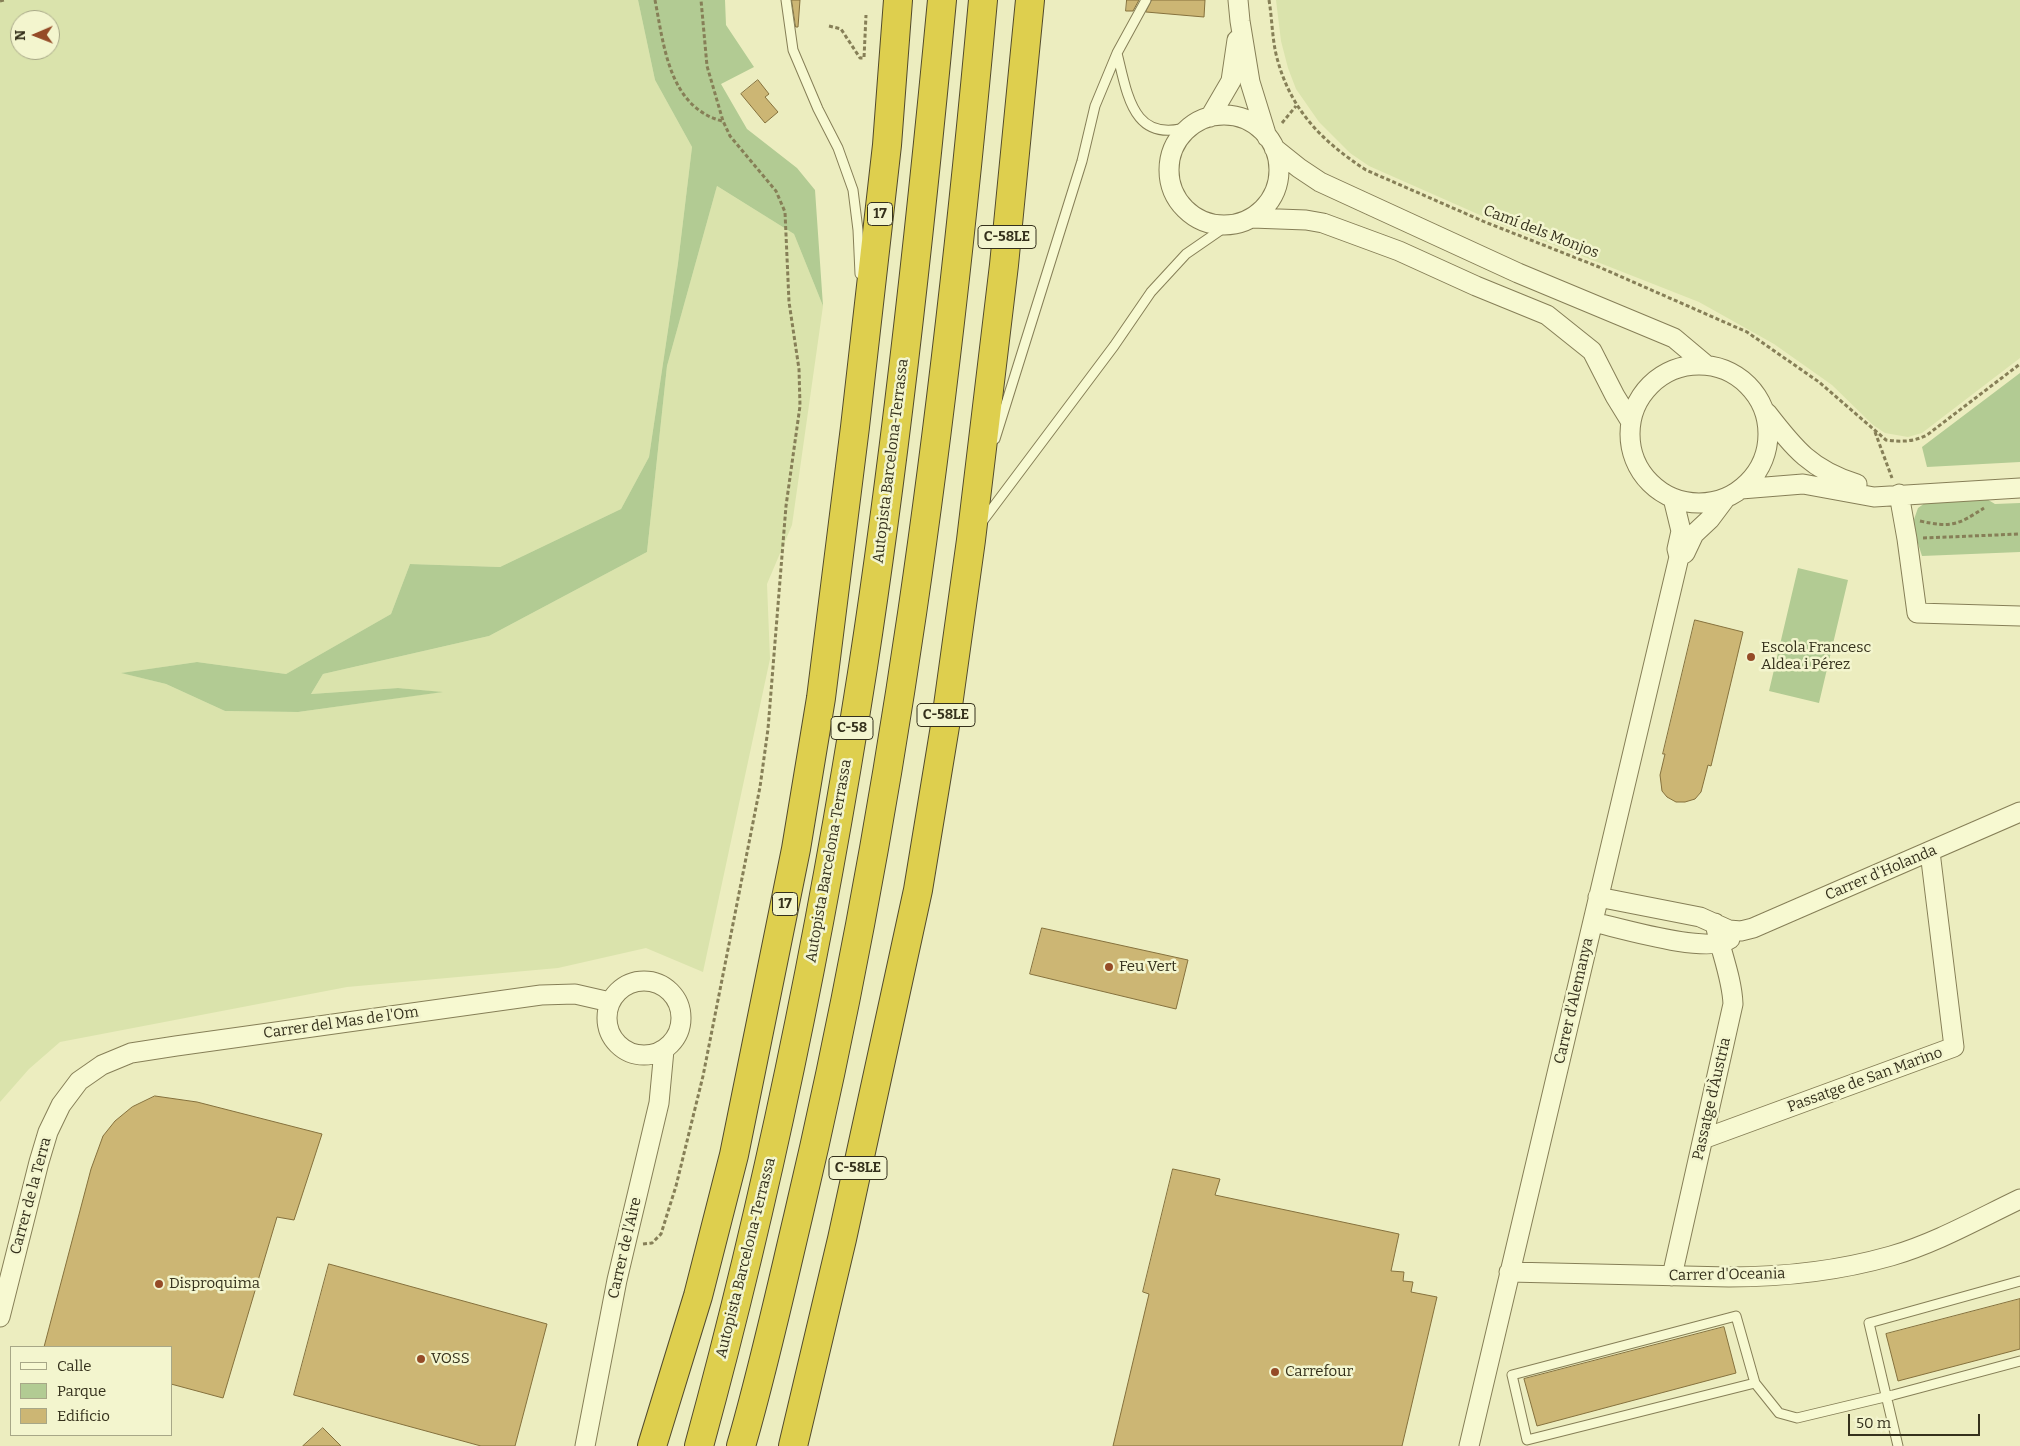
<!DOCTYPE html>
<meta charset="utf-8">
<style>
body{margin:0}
#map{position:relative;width:2020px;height:1446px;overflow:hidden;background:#ecedbf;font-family:Bitter,serif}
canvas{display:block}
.legend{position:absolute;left:10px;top:1346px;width:162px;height:90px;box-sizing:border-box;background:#f3f5ce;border:1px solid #a7a787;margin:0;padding:6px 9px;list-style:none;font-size:15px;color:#35311c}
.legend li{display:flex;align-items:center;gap:10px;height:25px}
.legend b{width:25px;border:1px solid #a7a787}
.north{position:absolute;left:10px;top:10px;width:50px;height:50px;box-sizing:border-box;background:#f3f5ce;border:1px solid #a7a787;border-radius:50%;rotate:269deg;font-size:14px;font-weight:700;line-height:20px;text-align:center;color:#35311c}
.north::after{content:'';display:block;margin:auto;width:18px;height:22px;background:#954b27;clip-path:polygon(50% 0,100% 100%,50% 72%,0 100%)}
.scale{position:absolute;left:1848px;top:1414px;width:132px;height:22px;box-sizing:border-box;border:2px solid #35311c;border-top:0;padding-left:6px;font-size:15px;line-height:18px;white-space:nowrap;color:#35311c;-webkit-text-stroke:4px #f3f5ce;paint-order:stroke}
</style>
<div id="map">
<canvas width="2020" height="1446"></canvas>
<ul class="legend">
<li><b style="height:6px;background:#f7f9d1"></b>Calle</li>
<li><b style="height:14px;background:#b2cb93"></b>Parque</li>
<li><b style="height:14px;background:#ccb674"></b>Edificio</li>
</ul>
<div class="north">N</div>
<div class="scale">50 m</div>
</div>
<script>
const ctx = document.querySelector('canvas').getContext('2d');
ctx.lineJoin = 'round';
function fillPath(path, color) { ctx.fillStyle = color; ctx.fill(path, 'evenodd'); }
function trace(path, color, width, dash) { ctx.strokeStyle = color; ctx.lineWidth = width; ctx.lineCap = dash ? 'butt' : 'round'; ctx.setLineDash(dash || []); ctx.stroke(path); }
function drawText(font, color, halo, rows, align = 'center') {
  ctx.font = font + ' Bitter,serif'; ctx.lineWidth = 5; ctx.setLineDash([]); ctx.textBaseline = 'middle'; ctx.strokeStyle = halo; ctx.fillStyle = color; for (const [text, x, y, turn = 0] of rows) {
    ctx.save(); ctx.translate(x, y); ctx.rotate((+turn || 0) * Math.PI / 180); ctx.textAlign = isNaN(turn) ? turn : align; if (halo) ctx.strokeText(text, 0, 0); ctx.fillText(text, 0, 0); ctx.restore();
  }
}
fillPath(new Path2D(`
 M0 0H638L655 80 692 147 678 263 649 457 621 509 500 567 410 564 391 614 286 674 197 662 122 673 166 684 225 711 298 712 440 692 398 688 311 694 323 674 489 636 647 552 667 366 717 186 794 234 823 306 792 525 767 584 770 659 703 972 646 948 558 968 347 987 60 1042 29 1069 0 1102ZM20 20H50V50H20Z
 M1276 0H2020V358L1922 433 1908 437 1885 433 1873 425 1832 385 1774 344 1699 302 1498 223 1369 166 1350 153 1319 122 1296 89 1288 68 1281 41Z`), '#dae3ac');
fillPath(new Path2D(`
 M638 0H725L726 25 754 67 721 84 747 129 797 168 815 190 823 306 794 234 717 186 667 366 647 552 489 636 323 674 311 694 398 688 443 692 298 712 225 711 166 684 121 673 197 662 286 674 391 614 410 564 500 567 621 509 649 457 678 263 692 147 655 80Z
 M2020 373V462L1927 467 1922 447Z
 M1932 498H1985L1995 504 2020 503V552L1922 556 1912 525 1918 508Z
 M1798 568 1848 580 1819 703 1769 691Z`), '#b2cb93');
const building = new Path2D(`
 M792 0H800L798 27H796Z
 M1127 0H1139L1133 11H1126Z
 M1152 0H1205L1204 17 1146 12Z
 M758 80 769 94 765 97 778 112 765 123 741 94Z
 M1695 620 1743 632 1711 766 1708 765 1701 792 1695 799 1685 802H1676L1667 797 1662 791 1660 775 1665 754H1663Z
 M1042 928 1188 960 1176 1009 1030 974Z
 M155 1096 197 1102 322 1134 294 1220 277 1217 223 1398 171 1384V1347H44L91 1169 103 1136 115 1121 132 1107Z
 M1173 1169 1220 1179 1215 1195 1399 1234 1391 1271 1404 1272 1403 1281 1413 1282 1411 1292 1437 1297 1402 1446H1113L1149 1294 1143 1292Z
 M329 1264 547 1324 515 1446H481L294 1395Z
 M2020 1299V1349L1898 1381 1886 1334Z
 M1724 1327 1736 1373 1537 1426 1524 1379Z
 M323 1428 341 1446H303Z`);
fillPath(building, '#ccb674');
trace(building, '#85713d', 1);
const lane = new Path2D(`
 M786 0 793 50 818 109 838 148 853 190 858 230 860 274
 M1117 53C1128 98 1134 147 1194 125
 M995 439 1082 161 1095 106 1117 53 1146 0
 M982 522 1114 346 1151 292 1186 254 1228 225
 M1755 1383 1527 1440 1512 1375 1736 1316 1755 1383 1779 1413 1797 1418 1893 1395 2020 1361
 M1898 1446 1869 1323 2020 1281`);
const street = new Path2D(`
 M1238 0 1240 21 1250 82 1267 137
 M1169 170a55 55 0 1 1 110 0a55 55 0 1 1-110 0Z
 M1210 117 1231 81 1237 40
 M1274 148 1299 168 1320 182 1518 273 1674 338 1705 364
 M1252 218 1306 220 1323 223 1399 251 1476 286 1547 315 1592 351 1615 396 1631 422
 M1630 434a69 69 0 1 1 138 0a69 69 0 1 1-138 0Z
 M1767 413C1794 448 1811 470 1857 484
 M1741 489 1803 484 1874 497 2020 488
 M1899 494 1907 539 1917 613 2020 616
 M1680 556 1685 553 1694 534 1710 519 1725 499
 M1598 897 1700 917 1729 930 1741 931 1753 928 2020 812
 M1593 922C1620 928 1709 955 1730 939
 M607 1018a37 37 0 1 1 74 0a37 37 0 1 1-74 0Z
 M1703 1139 1954 1047 1930 852
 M1509 1272 1729 1277C1783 1277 1838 1271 1891 1256 1936 1243 1978 1219 2020 1199
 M1672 1276 1733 1004C1732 977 1720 950 1715 923
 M0 1317 39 1162 48 1132 61 1105 79 1081 102 1065 131 1053 176 1046 541 995 575 994 610 1002
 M585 1446 617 1280 659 1103 664 1050
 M1469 1446 1679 557 1677 549 1681 531 1673 498`);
const highway = new Path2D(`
 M652 1446 698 1296 734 1155 796 849 821 698 855 427 887 145 898 0
 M699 1446C769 1190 822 929 863 667 897 446 921 223 942 0
 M741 1446C763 1370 780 1293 798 1217 893 817 946 409 983 0
 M793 1446 842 1239 918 890 946 720 971 540 1004 265 1030 0`);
trace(lane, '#867f57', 11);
trace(street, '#867f57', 21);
trace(highway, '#534b2c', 30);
trace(new Path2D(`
 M655 0C664 46 669 107 722 121
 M1269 0C1272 18 1272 36 1276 54 1289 108 1320 140 1366 170L1485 222 1599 267 1747 332 1819 382 1886 440C1901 442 1913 442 1927 435L2020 364
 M0 1 4 0
 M829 26 841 29 860 58H864L866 15
 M1282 123 1296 106
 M1875 432 1892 478
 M1920 521C1951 528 1958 525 1984 508
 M1923 538 2020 534
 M643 1244 652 1243 661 1234 676 1186 703 1076 760 787 768 729 786 506 800 406 799 369 789 302 785 212 776 191 730 136 723 121 707 66 701 0`), '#867f57', 3, [4, 2.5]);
trace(lane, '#f7f9d1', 9);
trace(street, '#f7f9d1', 19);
trace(highway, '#decf4e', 28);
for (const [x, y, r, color] of [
 [1751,657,5,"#954b27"],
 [1109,967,5,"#954b27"],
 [159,1284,5,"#954b27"],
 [421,1359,5,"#954b27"],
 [1275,1372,5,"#954b27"]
]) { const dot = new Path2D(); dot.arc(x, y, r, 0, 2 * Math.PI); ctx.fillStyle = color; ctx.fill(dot); trace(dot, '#f3f5ce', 2); }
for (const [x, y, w] of [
 [880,214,25],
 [1007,237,58],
 [946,715,58],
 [852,728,42],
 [785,904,25],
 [858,1168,58]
]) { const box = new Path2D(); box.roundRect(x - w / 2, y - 11.5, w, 23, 4); ctx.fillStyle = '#f3f5ce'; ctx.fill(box); trace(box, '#35311c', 1); }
drawText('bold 14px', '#35311c', null, [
 ["17",880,214],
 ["C-58LE",1007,237],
 ["C-58LE",946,715],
 ["C-58",852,728],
 ["17",785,904],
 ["C-58LE",858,1168]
]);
drawText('15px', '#35311c', '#f3f5ce', [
 ["Camí dels Monjos",1541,232,21],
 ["Autopista Barcelona-Terrassa",891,461,-83],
 ["Autopista Barcelona-Terrassa",829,861,-80],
 ["Carrer d'Holanda",1881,873,-23],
 ["Carrer d'Alemanya",1574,1001,-77],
 ["Carrer del Mas de l'Om",341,1023,-8],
 ["Passatge de San Marino",1865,1080,-20],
 ["Passatge d'Àustria",1712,1099,-77],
 ["Carrer de la Terra",31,1196,-75],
 ["Carrer de l'Aire",625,1248,-77],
 ["Autopista Barcelona-Terrassa",746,1258,-76],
 ["Carrer d'Oceania",1727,1275,-1]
]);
drawText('15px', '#35311c', '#f3f5ce', [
 ["Escola Francesc",1761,648],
 ["Aldea i Pérez",1761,665],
 ["Feu Vert",1119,967],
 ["Disproquima",169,1284],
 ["VOSS",431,1359],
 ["Carrefour",1285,1372]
], 'left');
</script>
